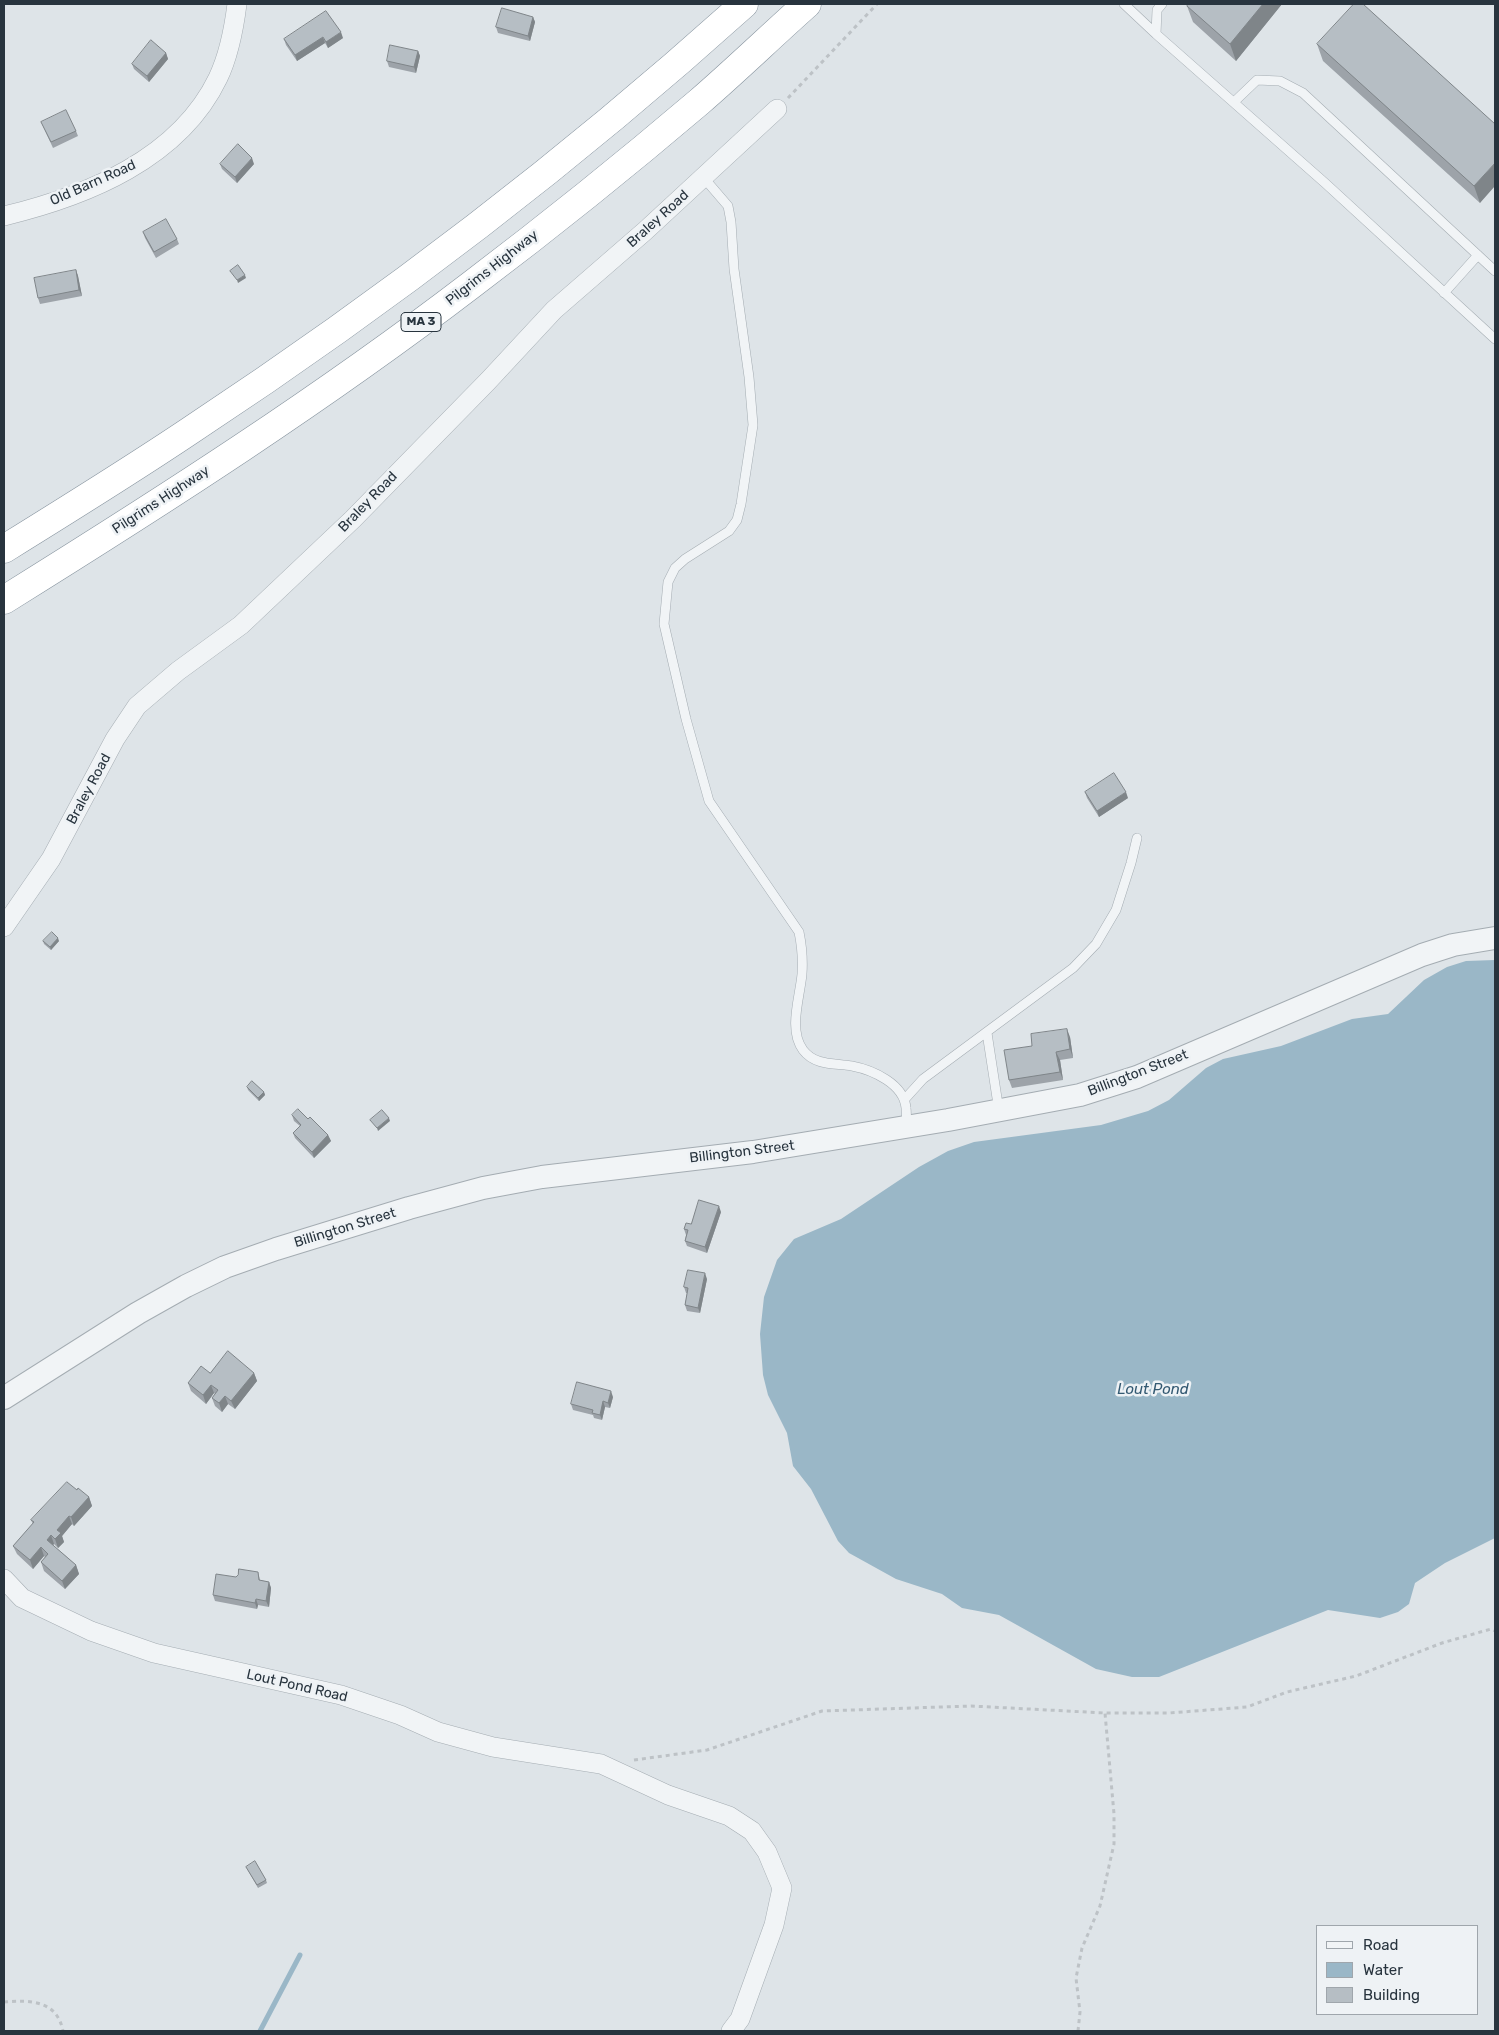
<!DOCTYPE html>
<style>
body{margin:0}
#map{position:relative;width:1499px;height:2035px;overflow:hidden;background:#dee4e8;font-family:Rubik,sans-serif}
canvas{display:block}
.frame{position:absolute;inset:0;border:5px solid #28343e;pointer-events:none}
.legend{position:absolute;left:1316px;top:1925px;width:162px;height:90px;box-sizing:border-box;background:#eef2f5;border:1px solid #9fa6ac;margin:0;padding:6px 9px;list-style:none;font-size:15px;color:#28343e}
.legend li{display:flex;align-items:center;gap:10px;height:25px}
.legend b{width:25px;border:1px solid #9fa6ac}
</style>
<div id="map">
<canvas width="1499" height="2035"></canvas>
<div class="frame"></div>
<ul class="legend">
<li><b style="height:6px;background:#f1f4f6"></b>Road</li>
<li><b style="height:14px;background:#9ab7c7"></b>Water</li>
<li><b style="height:14px;background:#b6bec4"></b>Building</li>
</ul>
</div>
<script>
const ctx = document.querySelector('canvas').getContext('2d');
ctx.lineJoin = 'round';
function fillPath(path, color) { ctx.fillStyle = color; ctx.fill(path, 'evenodd'); }
function trace(path, color, width, dash) { ctx.strokeStyle = color; ctx.lineWidth = width; ctx.lineCap = dash ? 'butt' : 'round'; ctx.setLineDash(dash || []); ctx.stroke(path); }
function drawText(font, color, halo, rows, align = 'center') {
  ctx.font = font + ' Rubik,sans-serif'; ctx.lineWidth = 5; ctx.setLineDash([]); ctx.textBaseline = 'middle'; ctx.strokeStyle = halo; ctx.fillStyle = color; for (const [text, x, y, turn = 0] of rows) {
    ctx.save(); ctx.translate(x, y); ctx.rotate((+turn || 0) * Math.PI / 180); ctx.textAlign = isNaN(turn) ? turn : align; if (halo) ctx.strokeText(text, 0, 0); ctx.fillText(text, 0, 0); ctx.restore();
  }
}
fillPath(new Path2D(`
 M1495 960V1538L1445 1563 1415 1583 1409 1604 1398 1612 1380 1618 1328 1610 1159 1677H1132L1096 1669 999 1615 962 1608 942 1594 896 1579 849 1553 838 1541 811 1489 793 1466 787 1433 768 1395 763 1375 760 1334 764 1297 777 1260 794 1239 841 1219 919 1167 948 1151 974 1142 1101 1125 1148 1111 1169 1100 1206 1068 1223 1059 1281 1046 1352 1019 1388 1014 1424 980 1447 967 1466 961Z`), '#9ab7c7');
trace(new Path2D(`
 M260 2031 300 1955`), '#9ab7c7', 5);
const service = new Path2D(`
 M1124 4 1156 34
 M1162 4 1157 10 1156 34 1325 183 1495 339
 M1234 102 1257 80 1280 81 1303 93 1495 271
 M704 178 728 206 731 222 734 269 749 377 753 425 741 504 737 520 729 531 685 559 675 568 668 582 664 624 686 719 709 801 799 932C802 947 803 960 802 974 800 997 788 1030 803 1050 815 1066 835 1063 852 1066 873 1070 904 1084 906 1108 907 1114 906 1121 906 1127
 M1444 293 1478 255
 M987 1033 999 1111
 M904 1100 923 1079 1073 968 1096 944 1116 910 1131 863 1137 838`);
const minor = new Path2D(`
 M4 216C87 196 179 159 218 78 229 55 234 28 237 4
 M4 927 51 859 115 739 137 706 178 671 241 625 353 519 488 381 554 310 645 231 777 109
 M4 1579 22 1598 91 1631 154 1653 341 1695 400 1715 438 1732 493 1747 601 1764 668 1795 729 1816 752 1831 767 1852 782 1888 774 1925 740 2019 731 2031`);
const tertiary = new Path2D(`
 M4 1398 138 1313 186 1286 225 1267 276 1249 409 1208 483 1188 542 1177 753 1152 948 1120 1080 1095 1137 1077 1422 955 1453 945 1495 938`);
const motorway = new Path2D(`
 M4 549C67 510 130 471 191 430 385 302 571 160 744 4
 M4 600C163 501 322 399 471 285 549 226 625 165 699 102 736 70 771 36 807 4`);
trace(service, '#a4acb2', 10);
trace(minor, '#a4acb2', 20);
trace(tertiary, '#a4acb2', 24);
trace(motorway, '#86939e', 29);
trace(new Path2D(`
 M788 98 877 4
 M634 1760 707 1750 822 1711 971 1706 1105 1713H1169L1247 1707 1287 1692 1356 1676 1442 1643 1491 1629 1495 1631
 M4 2002C30 2000 57 2000 63 2031
 M1078 2031 1080 2012 1076 1978 1082 1948 1100 1906 1114 1844V1814L1105 1713`), '#bdc2c6', 3, [4, 4]);
trace(service, '#f1f4f6', 9);
trace(minor, '#f1f4f6', 19);
trace(tertiary, '#f1f4f6', 22);
trace(motorway, '#fff', 28);
fillPath(new Path2D(`
 M1189 4H1282L1236 61 1193 22 1187 6Z
 M533 17 535 22 530 41 498 33 496 27Z
 M343 38 328 48 325 43 297 61 286 45 284 39Z
 M1317 44 1495 124 1480 203 1323 61Z
 M418 51 420 56 416 73 389 67 387 61Z
 M166 53 168 59 149 82 134 69 132 64Z
 M41 122 76 131 78 136 53 148Z
 M220 164H254L237 183 222 169Z
 M143 232 177 239 179 244 156 258 145 238Z
 M76 270 78 276 82 296 40 304 38 298Z
 M1085 792 1128 798 1099 817 1087 798Z
 M43 941H59L51 950 44 944Z
 M1070 1037 1073 1058 1060 1060 1063 1080 1012 1088 1009 1080 1032 1046Z
 M247 1087 264 1092 265 1095 259 1101 248 1090Z
 M292 1115 308 1119 328 1135 331 1141 314 1158 295 1138 293 1133 300 1126 294 1121Z
 M721 1212 707 1253 687 1246 685 1241 686 1235 684 1229 691 1224Z
 M707 1279 700 1313 687 1311 685 1305 687 1293H686L684 1287Z
 M210 1373H254L257 1381 235 1409 228 1404 222 1412 215 1406 212 1398 215 1394 214 1393 206 1404 191 1391 188 1383Z
 M613 1397 610 1408 605 1407 602 1420 594 1418 593 1415 573 1410 571 1404Z
 M77 1490 89 1497 92 1506 74 1526 72 1524 62 1536 64 1542 58 1548 54 1544 53 1545 76 1565 79 1574 65 1589 44 1571 41 1562 45 1557 44 1556 33 1569 17 1554 13 1546 33 1524 31 1520Z
 M258 1572 260 1580 269 1582 271 1588 269 1607 258 1605 257 1609 215 1601 213 1595 236 1577Z
 M246 1867 266 1880 267 1883 258 1888Z`), '#9da3a9');
fillPath(new Path2D(`
 M1263 4H1282L1236 61 1230 44Z
 M533 17 535 22 530 41 528 36Z
 M341 32 343 38 328 48 326 42Z
 M323 37 325 43 297 61 295 55Z
 M418 51 420 56 416 73 414 67Z
 M166 53 168 59 149 82 147 76Z
 M252 158 254 164 237 183 235 177Z
 M1495 163V186L1480 203 1474 186Z
 M76 270 78 276 82 296 79 290Z
 M245 275 246 278 238 283 237 280Z
 M1126 792 1128 798 1099 817 1097 811Z
 M58 938 59 941 51 950 50 947Z
 M1067 1029 1070 1037 1073 1058 1070 1049Z
 M1056 1052 1060 1060 1063 1080 1060 1072Z
 M264 1092 265 1095 259 1101 258 1098Z
 M389 1118 390 1121 378 1131 377 1128Z
 M328 1135 331 1141 314 1158 312 1152Z
 M719 1206 721 1212 707 1253 705 1247Z
 M705 1273 707 1279 700 1313 698 1308Z
 M254 1373 257 1381 235 1409 231 1401Z
 M211 1385 214 1393 206 1404 203 1395Z
 M611 1391 613 1397 610 1408 608 1403Z
 M225 1396 228 1404 222 1412 219 1403Z
 M603 1401 605 1407 602 1420 600 1415Z
 M89 1497 92 1506 74 1526 71 1517Z
 M69 1516 72 1524 62 1536 64 1542 58 1548 55 1539 57 1530Z
 M51 1535 54 1544 50 1548 47 1540Z
 M41 1547 44 1556 33 1569 30 1560Z
 M76 1565 79 1574 65 1589 62 1581Z
 M269 1582 271 1588 269 1607 266 1601Z
 M256 1599 258 1605 257 1609 255 1603Z`), '#7f8589');
const building = new Path2D(`
 M1189 4H1263L1230 44 1187 6Z
 M1354 4H1363L1495 124V163L1474 186 1317 44Z
 M502 8 533 17 528 36 496 27Z
 M326 11 341 32 326 42 323 37 295 55 284 39Z
 M151 40 166 53 147 76 132 64Z
 M390 45 418 51 414 67 387 61Z
 M66 110 76 131 51 142 41 122Z
 M238 144 252 158 235 177 220 164Z
 M166 219 177 239 154 252 143 232Z
 M238 265 245 275 237 280 230 271Z
 M76 270 79 290 38 298 34 278Z
 M1114 773 1126 792 1097 811 1085 792Z
 M52 932 58 938 50 947 43 941Z
 M1067 1029 1070 1049 1056 1052 1060 1072 1009 1080 1004 1050 1032 1046 1031 1034Z
 M252 1081 264 1092 258 1098 247 1087Z
 M298 1109 308 1119 310 1117 328 1135 312 1152 293 1133 301 1125 292 1115Z
 M382 1110 389 1118 377 1128 370 1120Z
 M699 1200 719 1206 705 1247 685 1241 688 1230 684 1229 686 1223 691 1224Z
 M688 1270 705 1273 698 1308 685 1305 688 1288 684 1287Z
 M228 1351 254 1373 231 1401 225 1396 219 1403 212 1398 218 1390 211 1385 203 1395 188 1383 201 1366 210 1373Z
 M577 1382 611 1391 608 1403 603 1401 600 1415 592 1413 593 1410 571 1404Z
 M67 1482 77 1490 78 1488 89 1497 71 1517 69 1516 57 1530 61 1533 55 1539 51 1535 47 1540 76 1565 62 1581 41 1562 48 1554 41 1547 30 1560 13 1546 34 1522 31 1520Z
 M239 1569 258 1572 259 1580 269 1582 266 1601 256 1599 255 1603 213 1595 216 1574 236 1577 238 1575Z
 M255 1861 266 1880 257 1885 246 1867Z`);
fillPath(building, '#b6bec4');
trace(building, '#7f8589', 1);
for (const [x, y, w] of [
 [421,322,40]
]) { const box = new Path2D(); box.roundRect(x - w / 2, y - 9.5, w, 19, 4); ctx.fillStyle = '#eef2f5'; ctx.fill(box); trace(box, '#28343e', 1); }
drawText('bold 12px', '#28343e', null, [
 ["MA 3",421,322]
]);
drawText('14px', '#28343e', '#eef2f5', [
 ["Old Barn Road",93,183,-24],
 ["Braley Road",658,219,-42],
 ["Pilgrims Highway",492,268,-38],
 ["Pilgrims Highway",161,500,-33],
 ["Braley Road",368,502,-46],
 ["Braley Road",89,789,-62],
 ["Billington Street",1138,1073,-21],
 ["Billington Street",742,1152,-7],
 ["Billington Street",345,1228,-17],
 ["Lout Pond Road",297,1686,13]
]);
drawText('italic 15px', '#335972', '#eef2f5', [
 ["Lout Pond",1153,1390]
]);
</script>
